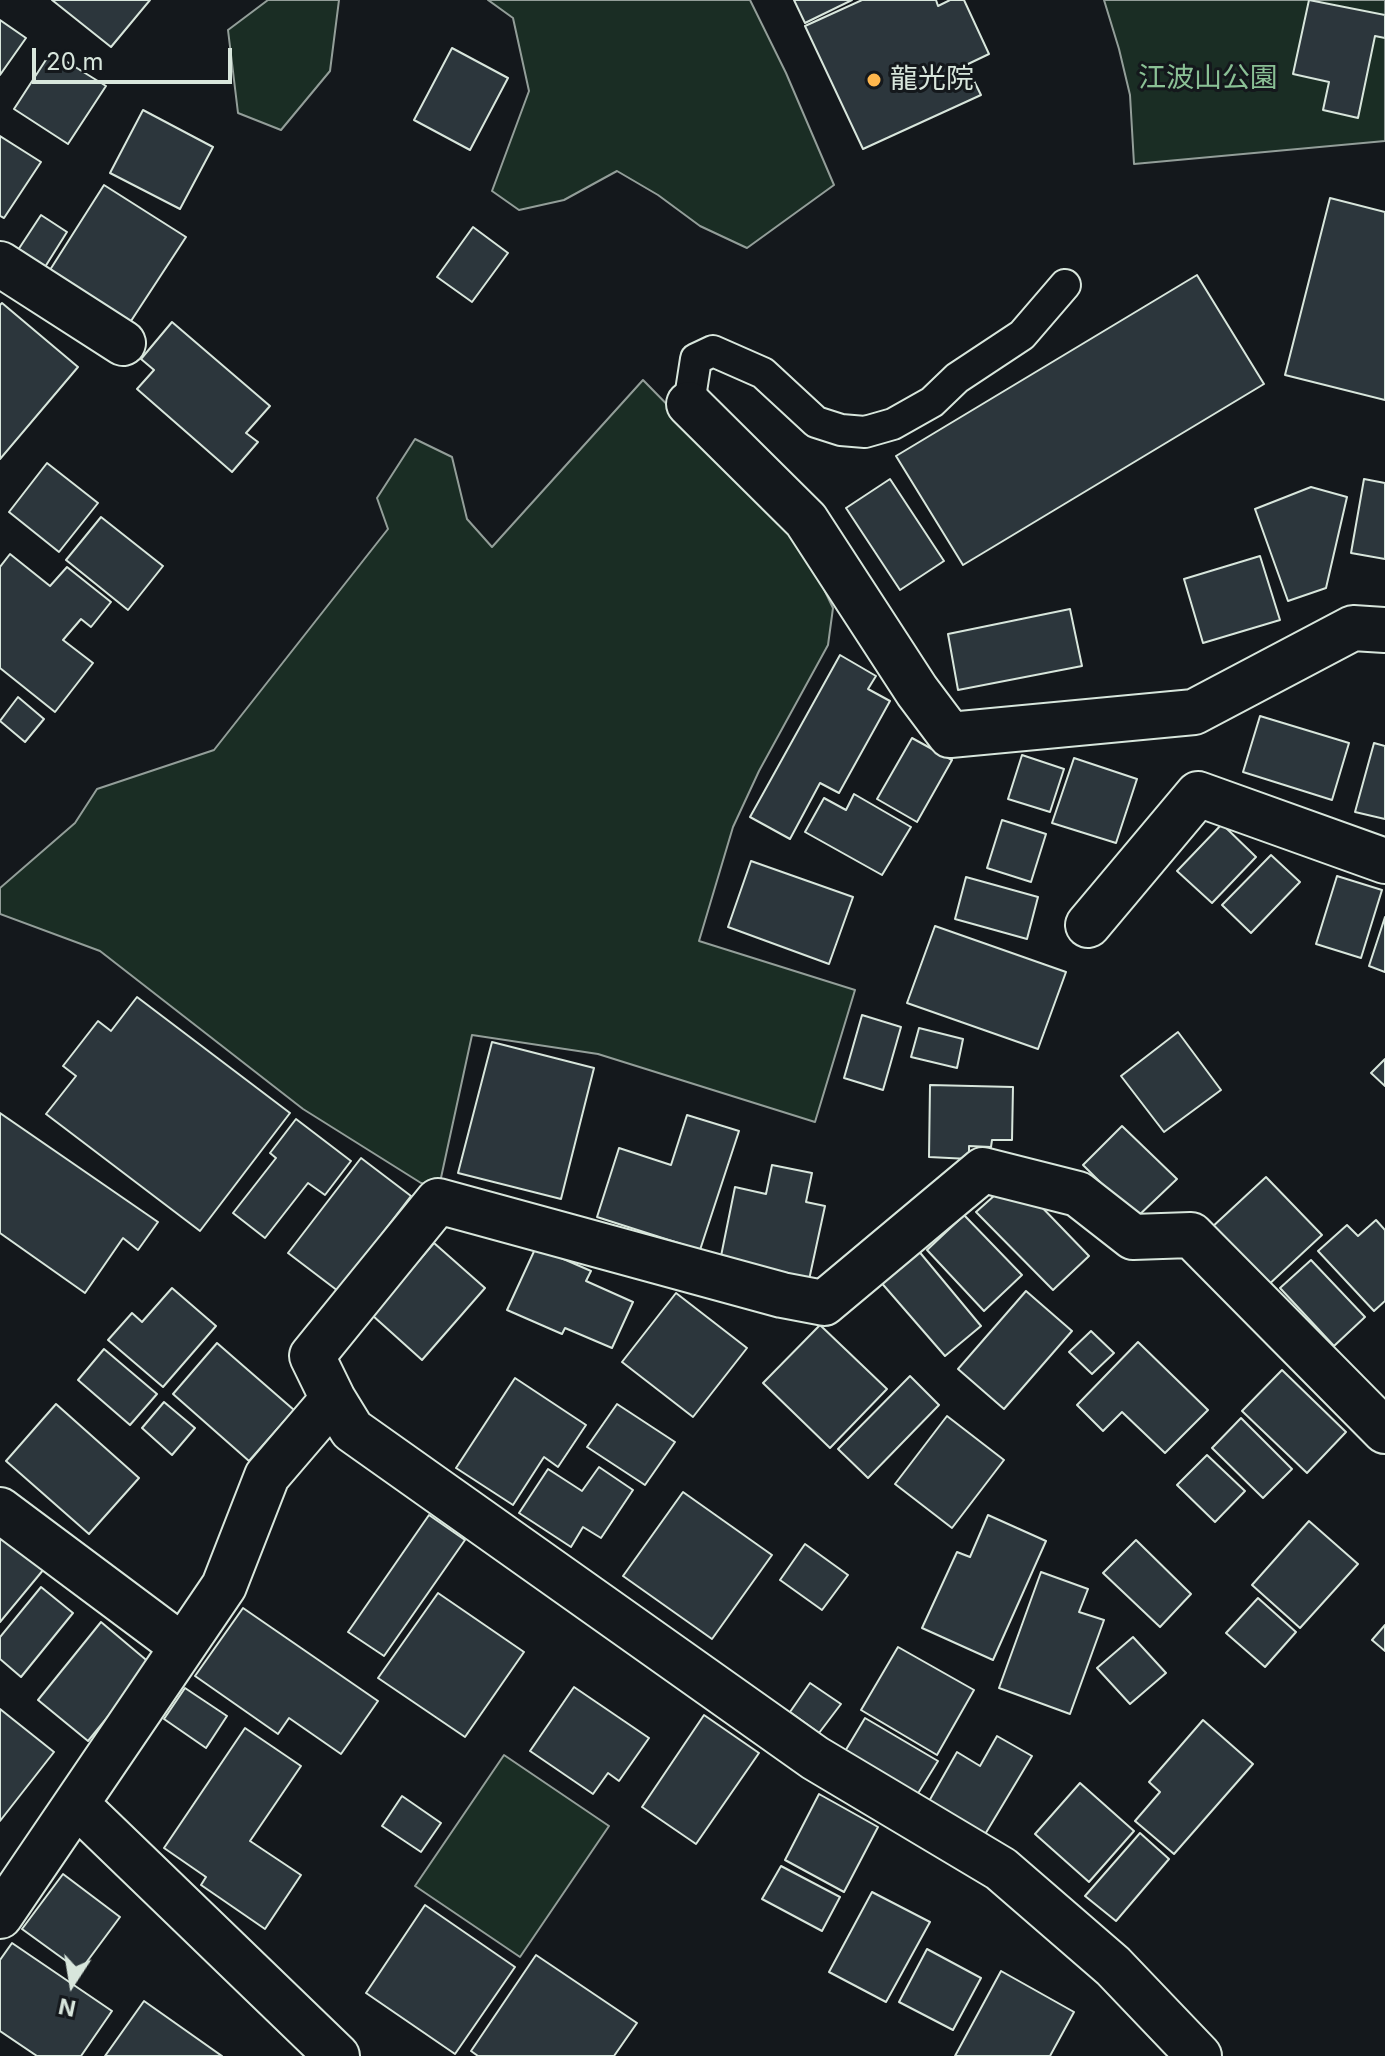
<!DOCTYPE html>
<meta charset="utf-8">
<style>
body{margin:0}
#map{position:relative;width:1385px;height:2056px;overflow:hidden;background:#14181c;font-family:Inter,sans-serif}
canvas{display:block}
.north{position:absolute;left:32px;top:1944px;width:80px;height:80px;-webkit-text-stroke:6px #14181c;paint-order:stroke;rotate:192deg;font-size:22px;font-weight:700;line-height:32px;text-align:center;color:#d8e6dc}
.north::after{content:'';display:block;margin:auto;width:28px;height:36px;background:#d8e6dc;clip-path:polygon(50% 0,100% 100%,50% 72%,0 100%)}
.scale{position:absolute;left:32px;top:48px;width:200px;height:36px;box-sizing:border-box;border:4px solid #d8e6dc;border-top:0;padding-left:10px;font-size:24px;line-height:28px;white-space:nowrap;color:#d8e6dc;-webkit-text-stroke:6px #14181c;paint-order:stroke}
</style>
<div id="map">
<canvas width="1385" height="2056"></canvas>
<div class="north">N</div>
<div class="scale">20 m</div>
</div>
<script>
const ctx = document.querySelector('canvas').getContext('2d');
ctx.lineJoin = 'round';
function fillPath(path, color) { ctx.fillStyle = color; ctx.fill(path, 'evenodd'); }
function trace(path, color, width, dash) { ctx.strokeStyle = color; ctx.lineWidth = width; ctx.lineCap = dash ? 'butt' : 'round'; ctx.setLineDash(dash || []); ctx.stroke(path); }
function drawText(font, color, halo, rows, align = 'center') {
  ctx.font = font + ' Inter,"Noto Sans JP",sans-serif'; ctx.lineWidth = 6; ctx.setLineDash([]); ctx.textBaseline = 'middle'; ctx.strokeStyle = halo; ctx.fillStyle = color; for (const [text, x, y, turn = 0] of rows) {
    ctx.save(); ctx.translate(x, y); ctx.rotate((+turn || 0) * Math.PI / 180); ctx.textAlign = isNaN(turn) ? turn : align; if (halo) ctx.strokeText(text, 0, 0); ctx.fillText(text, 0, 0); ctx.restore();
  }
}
const green = new Path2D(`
 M268 0H339L330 71 281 130 238 113 228 30Z
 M488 0H750L786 73 834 185 747 248 700 226 658 195 617 171 564 200 519 210 492 191 529 91 513 18Z
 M1104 0H1385V141L1134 164 1130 95 1119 49Z
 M643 380 801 541 833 608 828 645 759 771 733 827 699 941 855 990 815 1122 598 1054 472 1035 439 1187 421 1183 303 1109 100 951 0 914V888L75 823 97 789 214 750 388 529 377 498 415 439 452 457 467 519 492 547Z
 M504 1755 609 1826 520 1957 415 1886Z`);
fillPath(green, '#1a2d24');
trace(green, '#939e99', 2);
const building = new Path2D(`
 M52 0H150L111 47Z
 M794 0H852L805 23Z
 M862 0H936L938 6 950 0H964L989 54 966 65 981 95 863 149 805 26Z
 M1309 0 1385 15V38L1375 36 1358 118 1323 110 1329 82 1293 74Z
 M0 20 26 38 0 75Z
 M452 48 508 78 470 150 414 120Z
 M51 52 106 86 68 144 14 109Z
 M143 110 213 147 180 209 110 173Z
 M0 136 41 162 4 218 0 216Z
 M104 185 186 237 129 324 48 273Z
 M1330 198 1385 212V400L1285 375Z
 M41 215 67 232 45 267 18 250Z
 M473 227 508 253 472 302 437 277Z
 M1197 275 1264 384 963 565 896 456Z
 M2 303 78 367 0 459V305Z
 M172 322 270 406 246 433 258 442 232 472 137 389 154 370 141 359Z
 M47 463 98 503 59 552 9 512Z
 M890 479 944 561 900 590 846 508Z
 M1364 479 1385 483V559L1351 553Z
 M1311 487 1347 497 1326 588 1288 601 1255 509Z
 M101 517 163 566 128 610 66 560Z
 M10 554 50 586 67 567 111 602 91 627 81 619 63 640 93 663 55 712 0 668V567Z
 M1260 556 1280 620 1203 643 1184 579Z
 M1070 609 1082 666 958 690 948 634Z
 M840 655 876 676 868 689 890 701 839 793 820 783 790 839 750 817Z
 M18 697 44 719 25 742 0 721Z
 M1260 716 1349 743 1332 800 1243 772Z
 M912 738 952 760 917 822 877 799Z
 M1374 743 1385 746V819L1355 812Z
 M1022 755 1064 769 1050 812 1008 799Z
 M1074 758 1137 779 1116 843 1052 823Z
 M854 794 911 827 882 875 805 832 824 798 846 810Z
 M1002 820 1046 834 1031 882 987 868Z
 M1222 824 1256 857 1212 903 1177 871Z
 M1271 855 1300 882 1251 933 1222 905Z
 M751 861 853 897 829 964 728 927Z
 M1337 876 1382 890 1361 958 1316 944Z
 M966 877 1038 897 1027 939 955 919Z
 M1385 917V972L1369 966Z
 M935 926 1066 972 1038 1049 907 1003Z
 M137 997 290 1113 200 1231 46 1114 76 1076 63 1066 98 1021 111 1031Z
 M862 1015 901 1027 883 1090 844 1078Z
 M919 1028 963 1039 957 1068 911 1057Z
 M1178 1032 1221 1090 1164 1132 1121 1076Z
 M492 1042 594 1068 561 1199 458 1173Z
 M1385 1059V1086L1371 1073Z
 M930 1085 1013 1087 1012 1140H992L991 1147 969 1146V1159L929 1157Z
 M0 1113 158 1222 138 1250 123 1238 85 1293 0 1233Z
 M687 1115 739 1131 700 1250 597 1217 619 1148 671 1165Z
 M296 1119 351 1161 325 1195 308 1183 265 1238 233 1213 276 1158 270 1153Z
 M1122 1126 1177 1179 1136 1218 1083 1165Z
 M361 1158 411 1196 338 1291 288 1253Z
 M772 1165 812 1173 806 1202 825 1206 809 1280 720 1261 735 1187 766 1194Z
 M1266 1177 1322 1235 1265 1288 1210 1229Z
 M995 1195 1032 1197 1089 1256 1053 1290 976 1212Z
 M964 1215 1022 1275 984 1311 927 1250Z
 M1376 1220 1385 1230V1301L1374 1311 1318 1251 1347 1225 1358 1236Z
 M434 1243 485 1288 422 1360 372 1315Z
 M536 1247 591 1271 586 1281 633 1302 612 1348 565 1328 562 1334 507 1310Z
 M917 1249 981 1326 945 1356 879 1280Z
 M1311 1260 1365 1317 1334 1346 1280 1288Z
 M172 1288 216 1326 163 1387 108 1340 132 1313 142 1322Z
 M1026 1291 1072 1331 1004 1409 958 1369Z
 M676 1293 747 1348 693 1417 622 1362Z
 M820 1325 887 1389 830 1448 763 1383Z
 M1091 1331 1114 1353 1092 1374 1069 1352Z
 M1138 1342 1208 1410 1165 1453 1122 1412 1103 1431 1077 1405Z
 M217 1343 294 1410 249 1461 173 1394Z
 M104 1349 157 1394 130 1425 78 1380Z
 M1282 1370 1346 1432 1307 1473 1242 1411Z
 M910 1376 939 1405 868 1478 838 1449Z
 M515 1378 586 1425 558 1467 544 1457 513 1505 456 1468Z
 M164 1402 195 1428 172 1455 142 1428Z
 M56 1404 139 1478 89 1534 6 1461Z
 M617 1404 675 1442 645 1485 587 1447Z
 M947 1416 1004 1460 952 1528 895 1484Z
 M1241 1418 1292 1469 1263 1498 1212 1448Z
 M1207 1455 1245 1491 1215 1522 1177 1485Z
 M599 1467 633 1490 601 1538 583 1527 571 1547 519 1513 548 1469 582 1491Z
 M683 1492 772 1555 712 1639 623 1576Z
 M429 1515 465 1540 384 1656 348 1632Z
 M988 1515 1046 1541 993 1660 922 1628 957 1552 970 1557Z
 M1309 1521 1358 1564 1300 1628 1252 1585Z
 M0 1530 44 1569 0 1622Z
 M1136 1540 1191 1594 1160 1627 1103 1573Z
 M805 1544 848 1575 822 1610 780 1580Z
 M1041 1572 1088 1589 1079 1612 1104 1620 1070 1714 999 1688Z
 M41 1587 73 1613 21 1677 0 1659V1637Z
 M438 1593 524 1652 465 1737 378 1678Z
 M1258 1598 1296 1632 1265 1667 1226 1633Z
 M243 1608 378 1701 341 1754 289 1718 278 1734 195 1676Z
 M101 1622 151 1664 88 1741 38 1700Z
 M1385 1625V1651L1372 1640Z
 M1133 1637 1166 1673 1130 1704 1097 1668Z
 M898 1647 974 1690 937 1755 861 1710Z
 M810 1683 841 1704 819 1733 790 1712Z
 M574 1687 649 1738 619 1781 608 1773 593 1794 530 1751Z
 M185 1688 227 1716 206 1748 164 1719Z
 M0 1709 54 1752 0 1821Z
 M704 1715 759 1753 696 1844 642 1807Z
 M865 1718 938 1761 917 1795 844 1753Z
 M1203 1720 1253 1764 1174 1854 1135 1821 1160 1792 1149 1782Z
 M245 1728 301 1766 250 1841 301 1875 265 1929 201 1885 206 1877 164 1848Z
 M997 1736 1032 1756 984 1836 928 1803 957 1752 980 1766Z
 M1080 1783 1134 1831 1089 1882 1035 1834Z
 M819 1794 878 1827 844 1892 785 1860Z
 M402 1796 441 1823 421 1852 382 1826Z
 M1140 1833 1169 1859 1116 1921 1085 1896Z
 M781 1866 840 1897 822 1931 762 1899Z
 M63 1874 120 1917 80 1971 22 1929Z
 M872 1892 930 1922 886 2002 829 1972Z
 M425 1905 515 1967 455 2054 366 1993Z
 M12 1943 112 2011 81 2056H37L0 2031V1960Z
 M927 1949 981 1978 953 2030 899 2002Z
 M536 1955 637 2023 614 2056H478L471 2051Z
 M1001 1971 1074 2012 1050 2056H955Z
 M144 2001 222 2056H105Z`);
fillPath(building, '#2c363c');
trace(building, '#d8e6dc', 2);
const service = new Path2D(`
 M689 404 696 359 713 351 763 373 816 422 841 430 865 432 893 424 932 402 957 378 1022 335 1065 285`);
const minor = new Path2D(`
 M0 264 123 343
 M689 404 806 520 917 691 950 735 1194 712 1353 628 1385 630
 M1088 925 1198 794 1385 861
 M0 1510 182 1646
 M77 1805 337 2056
 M0 1916 224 1586 267 1476 333 1399
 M1199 2056 1113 1966 1001 1869 815 1758 352 1430 333 1399 312 1356 438 1201 782 1295 824 1303 983 1170 1078 1194 1133 1237 1191 1235 1385 1431`);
trace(service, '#d8e6dc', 34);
trace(minor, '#d8e6dc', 48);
trace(service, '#14181c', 30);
trace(minor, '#14181c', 44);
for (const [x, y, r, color] of [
 [874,80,8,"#ffb74d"]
]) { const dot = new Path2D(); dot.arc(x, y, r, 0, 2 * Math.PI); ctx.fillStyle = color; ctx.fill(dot); trace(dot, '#14181c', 3); }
drawText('28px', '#8ac095', '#14181c', [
 ["江波山公園",1208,79]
]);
drawText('28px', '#d8e6dc', '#14181c', [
 ["龍光院",890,80]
], 'left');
</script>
